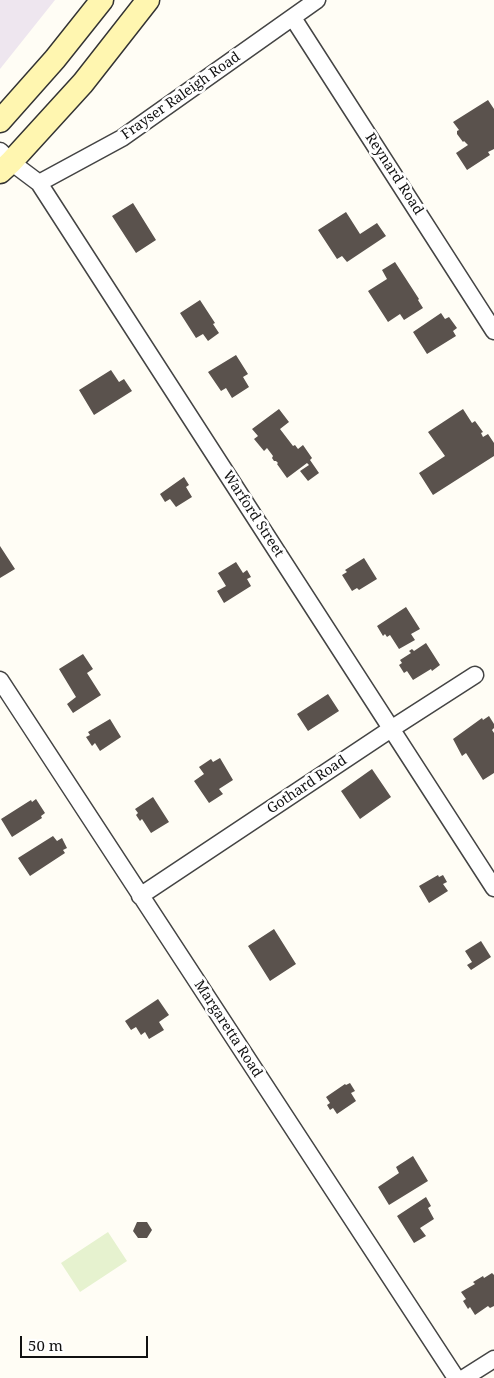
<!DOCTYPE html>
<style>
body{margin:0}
#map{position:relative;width:494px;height:1378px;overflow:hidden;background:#fffdf5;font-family:"Noto Serif",serif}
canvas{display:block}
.scale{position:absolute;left:20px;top:1336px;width:128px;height:22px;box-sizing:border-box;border:2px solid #111;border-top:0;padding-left:6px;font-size:15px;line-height:18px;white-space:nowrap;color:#111;-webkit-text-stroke:4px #fff;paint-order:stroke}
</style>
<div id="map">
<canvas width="494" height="1378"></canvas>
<div class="scale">50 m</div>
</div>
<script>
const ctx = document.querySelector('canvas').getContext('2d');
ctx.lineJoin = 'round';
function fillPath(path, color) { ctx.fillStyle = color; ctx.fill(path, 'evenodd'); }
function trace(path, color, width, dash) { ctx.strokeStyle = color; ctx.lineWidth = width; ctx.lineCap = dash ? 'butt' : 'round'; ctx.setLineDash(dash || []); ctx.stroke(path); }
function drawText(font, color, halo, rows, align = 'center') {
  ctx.font = font + ' "Noto Serif",serif'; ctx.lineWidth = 5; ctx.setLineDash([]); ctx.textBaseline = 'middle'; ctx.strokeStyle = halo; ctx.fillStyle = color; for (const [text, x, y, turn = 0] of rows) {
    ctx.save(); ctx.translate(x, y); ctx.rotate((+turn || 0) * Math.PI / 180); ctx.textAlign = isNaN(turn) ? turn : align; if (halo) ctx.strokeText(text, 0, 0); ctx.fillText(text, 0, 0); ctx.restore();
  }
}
fillPath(new Path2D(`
 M0 0H55L0 69Z`), '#eee6ef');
fillPath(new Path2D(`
 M108 1232 127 1261 80 1292 61 1263Z`), '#e6f2cf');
fillPath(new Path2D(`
 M488 100 494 109V149L488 152 490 155 467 170 456 153 468 145 464 141 463 142 457 134V131L459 130 453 122Z
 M133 203 156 240 136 253 112 216Z
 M346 212 360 234 377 223 386 236 347 262 342 256 337 259 318 230Z
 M395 262 419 299 418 300 423 308 404 320 400 314 388 322 368 291 387 279 382 270Z
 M200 300 215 323 213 324 219 333 208 341 203 334 196 338 180 313Z
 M441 313 445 319 449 317 457 328 453 331 456 336 427 354 413 332Z
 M236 355 248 374 243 377 249 387 232 398 226 388 221 391 208 372Z
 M111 370 119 382 124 379 132 391 94 415 79 390Z
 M279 409 289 422 280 429 293 446 295 445 298 449 303 445 312 458 310 460 319 473 308 481 300 471 309 465 307 463 287 478 277 464 278 463 276 461H274L272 458 273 456 267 448 264 451 254 439 258 436 252 429Z
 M463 409 472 423 475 421 483 432 481 433 483 437 488 434 494 443V456L433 495 419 473 445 456 428 432Z
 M184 477 189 485 186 487 192 497 176 507 170 499 165 502 160 494Z
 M0 546 15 569 0 578Z
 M364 558 377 579 359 590 357 588 352 591 342 575 347 572 345 570Z
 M236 562 243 573 247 570 251 577 247 579 251 586 224 603 217 591 226 586 218 573Z
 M406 607 420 629 411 634 415 640 399 649 390 635 387 637 385 634 383 636 377 626Z
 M426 643 440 665 432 671 431 669 413 680 407 671 404 673 399 665 402 663 400 660 411 653 409 651 412 649 414 651Z
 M83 654 93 669 87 673 101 695 73 713 67 704 76 697 59 669Z
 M328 694 339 711 308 731 297 714Z
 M489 716 494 724V728L492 730 494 733V773L483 780 466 753 462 756 453 739 482 718 483 720Z
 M110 719 121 737 100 751 95 743 92 746 86 737 90 735 88 732Z
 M220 758 233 780 219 789 223 794 209 803 194 781 204 774 199 767 211 759 213 762Z
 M372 769 391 797 360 819 341 791Z
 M153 797 169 822 151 833 142 819 140 821 136 815 138 813 135 809Z
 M36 799 45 813 41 816 42 818 12 837 1 819 31 800 32 802Z
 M53 836 57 841 62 838 67 848 63 850 65 853 30 876 18 858Z
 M438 875 439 877 443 875 447 882 443 884 448 891 429 903 419 886Z
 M274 929 296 964 270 981 248 946Z
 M481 941 491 957 471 970 467 965 472 962 465 951Z
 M158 999 169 1015 159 1022 164 1030 149 1039 145 1032 141 1035 136 1027 131 1030 125 1021Z
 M350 1083 355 1091 351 1093 356 1101 337 1114 333 1108 330 1110 327 1105 330 1103 326 1097 345 1084 346 1085Z
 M413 1156 428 1181 389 1205 378 1187 399 1173 396 1167Z
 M426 1197 431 1206 428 1208 434 1219 420 1228 426 1236 414 1243 397 1216Z
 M137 1222H147L152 1230 147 1238H138L133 1231Z
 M492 1273 494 1275V1306L490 1308 488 1306 475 1315 470 1307 468 1309 463 1301 466 1299 461 1292 475 1284 473 1282 483 1276 484 1278Z`), '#5a524d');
const street = new Path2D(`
 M293 18 494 331
 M0 151 11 162 39 183 494 888
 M39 183 122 138 317 0
 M0 680 456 1378
 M140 896 391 729 475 675
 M464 1378 494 1359`);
const secondary = new Path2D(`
 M0 121 55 59 102 0
 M0 172 11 162 83 83 148 0`);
trace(street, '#444', 19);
trace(secondary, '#333', 25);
trace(street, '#fff', 16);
trace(secondary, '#fff6b0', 22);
drawText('14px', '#111', '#fff', [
 ["Frayser Raleigh Road",181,96,-35],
 ["Reynard Road",394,174,57],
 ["Warford Street",253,514,57],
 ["Gothard Road",307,785,-34],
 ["Margaretta Road",228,1029,57]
]);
</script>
